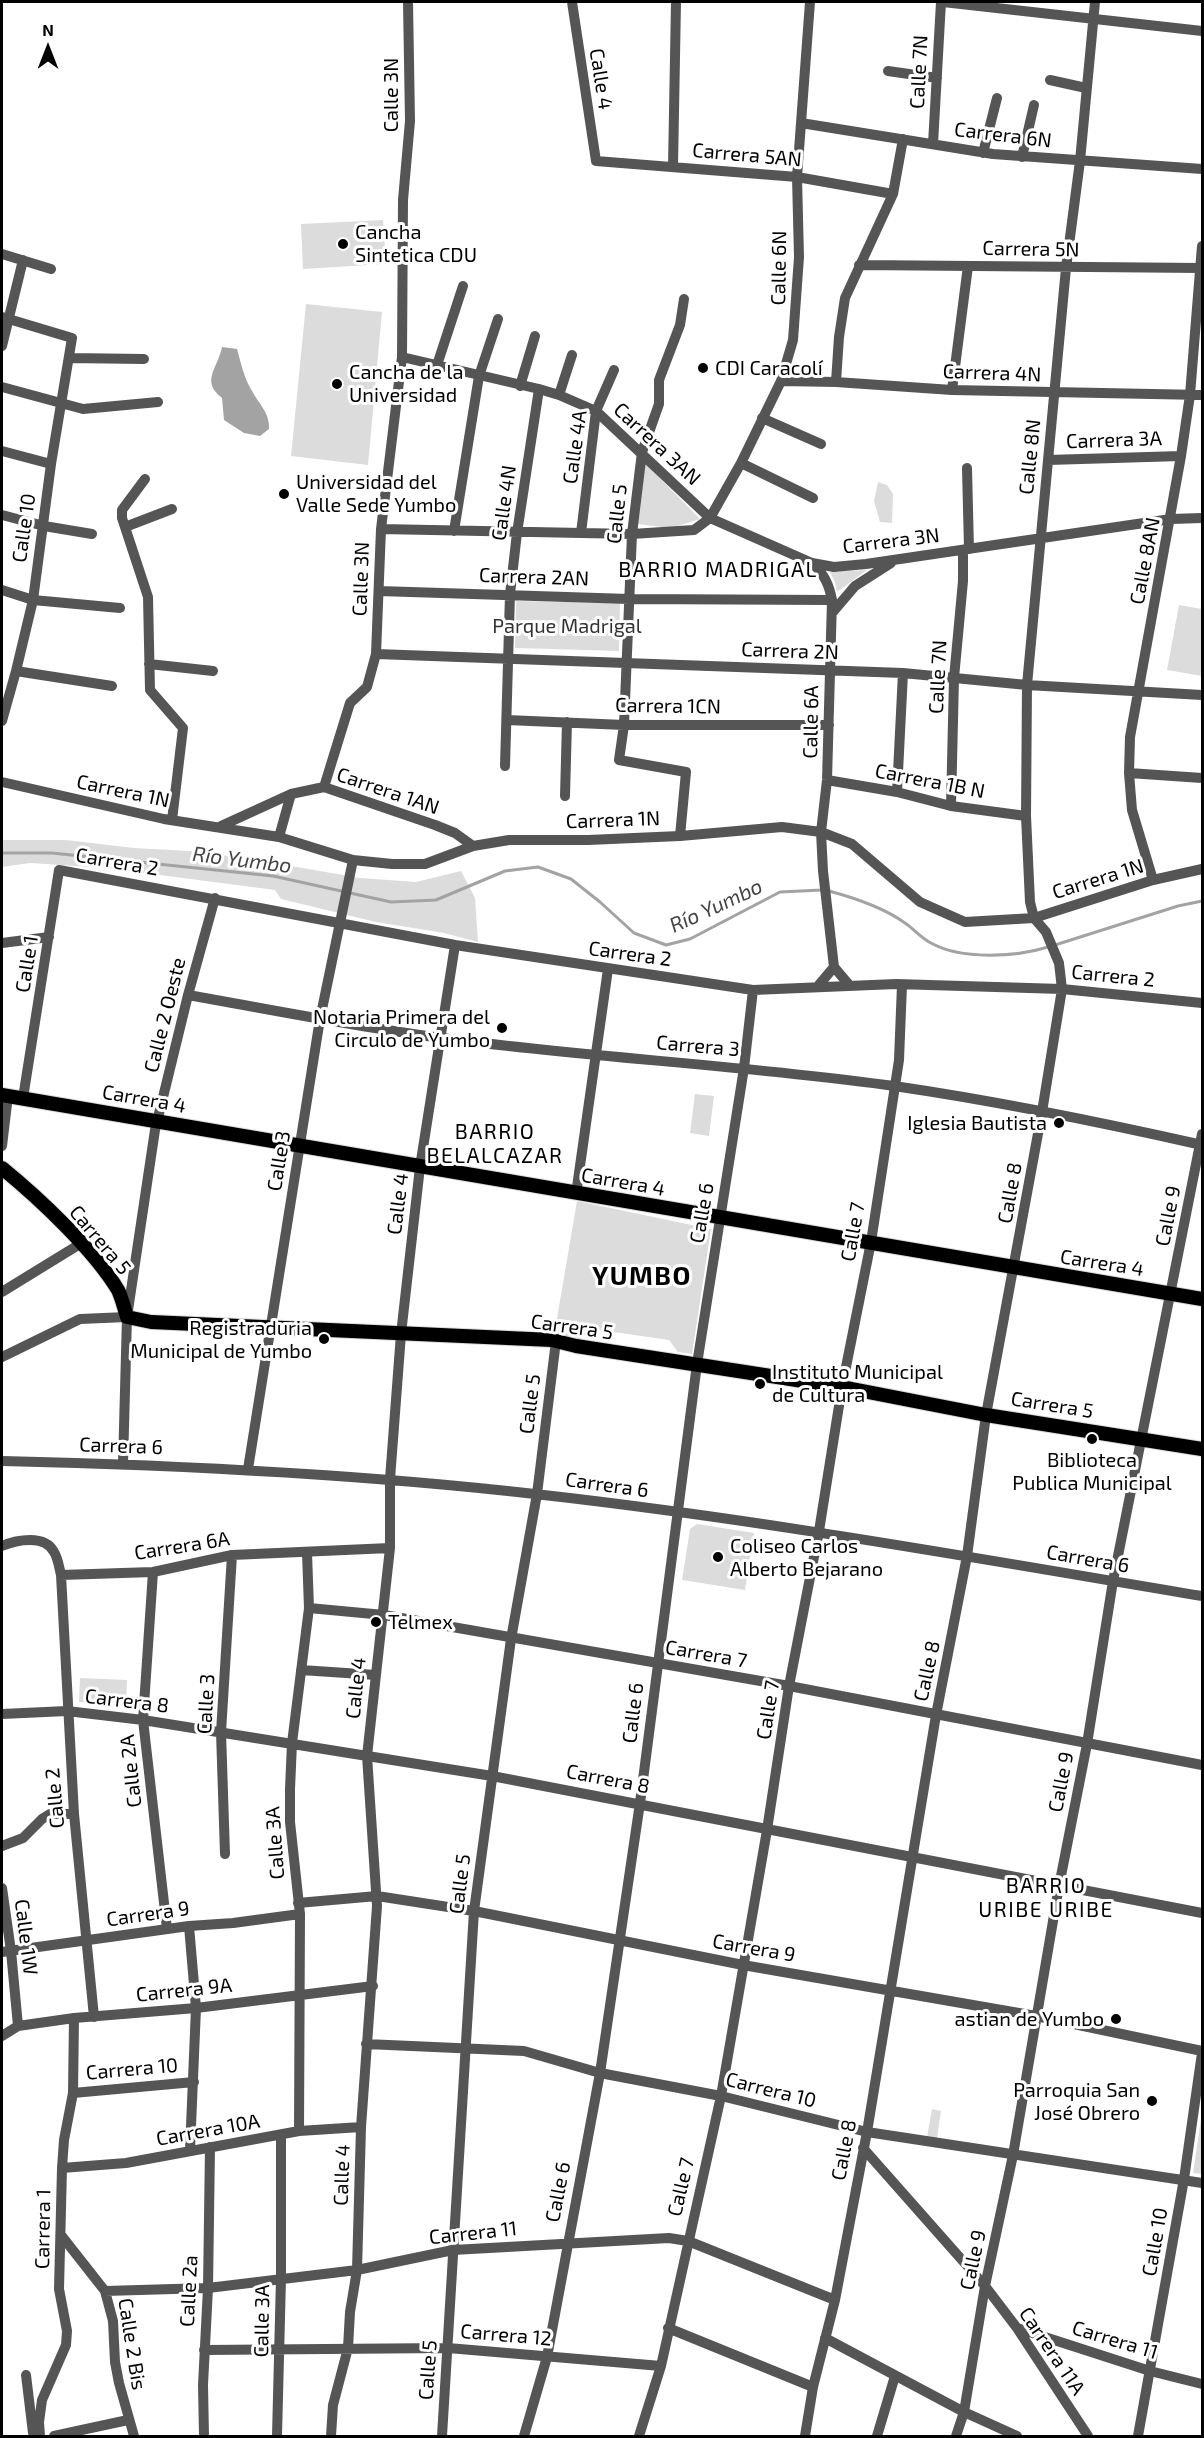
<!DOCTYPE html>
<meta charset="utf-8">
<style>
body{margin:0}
#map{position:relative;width:1204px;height:2438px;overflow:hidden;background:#fff;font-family:"Exo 2",sans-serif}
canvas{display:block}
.frame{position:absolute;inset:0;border:3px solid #000;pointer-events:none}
.north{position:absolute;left:18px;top:18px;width:60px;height:60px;-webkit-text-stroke:4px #fff;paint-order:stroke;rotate:0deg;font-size:16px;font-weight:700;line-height:24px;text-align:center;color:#000}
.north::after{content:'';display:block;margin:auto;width:21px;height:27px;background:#000;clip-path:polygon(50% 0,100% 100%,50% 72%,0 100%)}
</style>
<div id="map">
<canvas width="1204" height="2438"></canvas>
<div class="frame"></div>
<div class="north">N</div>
</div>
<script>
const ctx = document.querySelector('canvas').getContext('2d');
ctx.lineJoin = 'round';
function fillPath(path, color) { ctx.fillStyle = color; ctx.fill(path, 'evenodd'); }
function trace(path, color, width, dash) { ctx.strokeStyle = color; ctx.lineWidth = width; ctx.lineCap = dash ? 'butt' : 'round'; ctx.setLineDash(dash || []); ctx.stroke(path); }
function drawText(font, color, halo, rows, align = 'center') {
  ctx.font = font + ' "Exo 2",sans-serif'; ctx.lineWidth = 6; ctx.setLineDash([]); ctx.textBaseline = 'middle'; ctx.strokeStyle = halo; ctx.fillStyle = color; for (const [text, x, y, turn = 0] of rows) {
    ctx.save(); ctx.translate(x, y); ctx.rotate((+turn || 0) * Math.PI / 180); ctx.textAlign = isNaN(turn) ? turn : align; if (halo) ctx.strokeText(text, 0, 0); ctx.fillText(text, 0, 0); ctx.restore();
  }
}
fillPath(new Path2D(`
 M383 220 386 264 303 269 301 224Z
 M306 304 382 312 368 465 291 456Z
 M645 463 700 519 671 528 637 524Z
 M878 482 887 485 893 494 892 523 880 522 874 501Z
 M867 570 837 592 835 582 830 572Z
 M516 601 620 603 619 651 515 648Z
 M1179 605 1202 609V676L1167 670Z
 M2 840H66L134 848 189 851 251 859 360 878 416 882 461 871 475 898 478 942 444 933 376 922 281 899 275 890 106 868 30 863 2 867Z
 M695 1094 714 1096 709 1136 690 1133Z
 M577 1201 711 1229 692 1354 678 1352 669 1340 593 1329 580 1339 554 1336Z
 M697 1524 754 1533 745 1590 682 1580 690 1529Z
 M80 1678 127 1680 126 1704 79 1702Z
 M932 2109 941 2111 937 2138 927 2137Z
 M1202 2113V2174L1193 2173Z`), '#dcdcdc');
fillPath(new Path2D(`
 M222 347 237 349C241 363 244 378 252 391 259 404 270 413 269 429L260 436 244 433 224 420 222 398C200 381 218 368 222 347Z`), '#a3a3a3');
trace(new Path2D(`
 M2 853H52L273 876 391 902 436 900 505 871 538 867 571 879 600 902 634 933 666 945 690 939 780 892 822 890
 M829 891C855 898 883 907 905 923 914 929 921 938 931 943 961 960 1016 957 1048 947
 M1055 945 1178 906 1202 901`), '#a3a3a3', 3);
const major = new Path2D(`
 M2 1095 1202 1299
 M2 1168C39 1198 94 1250 118 1290 122 1298 124 1308 127 1317L151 1322 552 1340 576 1346 842 1387 986 1415 1202 1449`);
trace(major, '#dbdbdb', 16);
trace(new Path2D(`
 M572 2 596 161 797 177 893 194
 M943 2 1202 31
 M888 71 937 78
 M1050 80 1086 88
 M801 123 993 154 1202 169
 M933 144 941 2
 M983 153 997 98
 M1022 157 1034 105
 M673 167 676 2
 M2 254 51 269
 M859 265 1202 268
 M2 317 72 338 51 464 33 600 16 671 2 721
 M2 346 23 260
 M402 357 539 389 559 395 596 411 710 518 812 563 834 567 866 564 1171 519 1202 518
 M69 358 144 359
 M437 365 463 286
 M781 381 836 382 952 390 1202 395
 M836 382 839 337 845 298 893 194 903 139
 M520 386 535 336
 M2 387 83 409 158 402
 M952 390 968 266
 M559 395 572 355
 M762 418 821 444
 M2 451 51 464
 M1048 460 1181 456
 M741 463 813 498
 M967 468 969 549
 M145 479 122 510V518L148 597 150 690 183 728 172 820
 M2 515 44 526 92 534
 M125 527 172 509
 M381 529 632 534 694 530 710 518 741 463 781 381 793 340 799 257 797 177 810 2
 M454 531 479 376 498 319
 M581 533 596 411 614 370
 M812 563C824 574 829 584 832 600L827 780 821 832 823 871 834 967 850 986
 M2 590 33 600 120 608
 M379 591 629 599 832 600
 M832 613 855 586 891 563
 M376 654 903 673 1027 685 1202 695
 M149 664 213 671
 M16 671 112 686
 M507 720 624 725H829
 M505 766 510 594 517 533 539 389
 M1129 773 1202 778
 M827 780 897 792 951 806 1026 816
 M2 782 164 819 279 837 353 860 392 864H425L473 846 509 840H588L680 836 782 827 821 832 852 844 920 902 965 922 1034 918 1153 880 1202 869
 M324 787 350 703 367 687 376 654 381 529 402 357 403 200 410 121 408 2
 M897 792 903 673
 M565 796 567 722
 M951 806 954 678 963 581V550
 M221 826 291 794 324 787 435 825 455 833 473 846
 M680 836 686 772 619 760 624 725 632 534 642 452 659 404V380L680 325 684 299
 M279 837 291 794
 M1153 880 1132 810 1129 773 1130 737 1181 456 1190 395 1202 246
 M2 943 49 937
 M818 986 834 967
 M188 995C273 1010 357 1027 442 1038 592 1058 744 1065 894 1086 997 1101 1100 1122 1202 1145
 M23 1098 59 870 455 945 753 990 896 984 1062 989 1202 1003
 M2 1146 8 1096
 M576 1194 608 969
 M2 1292 80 1244
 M2 1357 80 1319 127 1317
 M2 1461C180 1465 358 1474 535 1494 759 1519 981 1559 1202 1596
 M123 1464 127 1317 155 1130 188 995 215 898
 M248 1469 320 1019 353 860
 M2 1546C16 1540 45 1534 54 1552 58 1558 59 1567 61 1575L153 1572 232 1555 390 1548
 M153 1572 143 1720 167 1929
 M61 1575 74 1814 94 2017
 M309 1608 384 1615 789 1686 1202 1765
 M301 1670 376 1675
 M2 1714 67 1711 143 1720 492 1776 1202 1913
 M2 1846 23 1838 42 1819 50 1814H74
 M225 1854 221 1732 232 1555
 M2 1888 11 1951 18 2026
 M298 1903 377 1896 474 1911 743 1965 1036 2016 1202 2051
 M189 1926 196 2008 190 2150
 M2 1952 189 1926 233 1923 300 1914
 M2 2036 18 2026 74 2018 196 2008 373 1986
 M366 2044 524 2051 600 2073 721 2096 867 2132 1202 2183
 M73 2093 194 2082
 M299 2131 300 1914 290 1822V1789L292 1743 309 1608 307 1553
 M863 2148 985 2286 1017 2328 1088 2436
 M62 2168 126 2163 299 2131 361 2127
 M61 2235 105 2291 113 2321 115 2362 119 2383 134 2436
 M105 2291 208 2288 357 2270 453 2250 669 2238 688 2241 835 2300
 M668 2328 813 2387
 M1017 2328 1150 2371 1202 2384
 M825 2338 964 2412 1017 2436
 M204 2350 448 2348 661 2366
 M26 2375 33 2433
 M40 2436 39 2422 42 2400 66 2345 67 2331 59 2289 62 2168 64 2140 73 2093 74 2018
 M54 2436 128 2420
 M204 2436 203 2385 208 2288 210 2147
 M277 2436 281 2278V2135
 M331 2436 333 2405 348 2348 350 2312 357 2270 361 2127 377 1906 367 1756 390 1548V1479L401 1334 420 1167 455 945
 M442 2436 474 1911 511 1639 537 1494 556 1341
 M524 2436 547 2357 600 2073 640 1803 697 1364 744 1068 753 990
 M639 2436 661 2366 721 2096 767 1830 789 1686 819 1531 842 1387 871 1242 899 1060 902 985
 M805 2436 813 2387 835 2300 867 2132 936 1715 967 1556 986 1415 1042 1112 1062 989 1059 963 1046 932 1034 918 1030 902 1026 816 1027 685 1066 268 1080 161 1095 2
 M877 2436 895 2376
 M956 2436 964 2412 985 2286 1013 2155 1059 1886 1087 1744 1113 1581 1202 1134
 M1138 2436 1184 2179 1202 2053`), '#555', 10);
trace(major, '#000', 14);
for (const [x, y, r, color] of [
 [343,244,6,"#000"],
 [703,368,6,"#000"],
 [337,384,6,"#000"],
 [284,494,6,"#000"],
 [502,1028,6,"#000"],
 [1059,1123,6,"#000"],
 [324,1339,6,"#000"],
 [760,1384,6,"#000"],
 [1092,1439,6,"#000"],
 [718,1557,6,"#000"],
 [376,1622,6,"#000"],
 [1116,2019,6,"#000"],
 [1152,2101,6,"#000"]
]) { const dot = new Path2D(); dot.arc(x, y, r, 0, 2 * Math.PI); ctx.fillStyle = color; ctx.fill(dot); trace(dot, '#fff', 2); }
drawText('20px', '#000', '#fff', [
 ["Calle 7N",919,72,-87],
 ["Calle 4",601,79,81],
 ["Calle 3N",391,95,-90],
 ["Carrera 6N",1003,135,7],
 ["Carrera 5AN",747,155,5],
 ["Carrera 5N",1031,249,1],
 ["Calle 6N",779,268,-89],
 ["Carrera 4N",992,373,2],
 ["Carrera 3A",1114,440,-2],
 ["Carrera 3AN",657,444,43],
 ["Calle 4A",575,447,-82],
 ["Calle 8N",1030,457,-84],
 ["Calle 4N",504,503,-82],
 ["Calle 5",617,514,-84],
 ["Calle 10",24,528,-82],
 ["Carrera 3N",891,541,-7],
 ["Calle 8AN",1145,561,-79],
 ["Carrera 2AN",534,577,2],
 ["Calle 3N",361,579,-88],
 ["Carrera 2N",790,651,2],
 ["Calle 7N",938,677,-87],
 ["Carrera 1CN",668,706,1],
 ["Calle 6A",811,722,-89],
 ["Carrera 1B N",930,781,11],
 ["Carrera 1N",123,791,12],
 ["Carrera 1AN",388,791,19],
 ["Carrera 1N",613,820,-2],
 ["Carrera 2",117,862,10],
 ["Carrera 1N",1098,879,-17],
 ["Carrera 2",630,954,8],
 ["Calle 1",27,964,-81],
 ["Carrera 2",1113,976,6],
 ["Calle 2 Oeste",165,1015,-76],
 ["Carrera 3",698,1046,5],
 ["Carrera 4",144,1099,10],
 ["Calle 3",279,1161,-81],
 ["Carrera 4",623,1182,10],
 ["Calle 8",1010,1193,-80],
 ["Calle 4",398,1204,-83],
 ["Calle 6",702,1213,-80],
 ["Calle 9",1168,1216,-79],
 ["Calle 7",853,1232,-80],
 ["Carrera 5",100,1240,50],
 ["Carrera 4",1102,1263,9],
 ["Carrera 5",572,1327,8],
 ["Calle 5",530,1404,-83],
 ["Carrera 5",1052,1405,9],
 ["Carrera 6",121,1446,2],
 ["Carrera 6",607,1485,8],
 ["Carrera 6A",182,1546,-9],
 ["Carrera 6",1088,1559,10],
 ["Carrera 7",706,1654,10],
 ["Calle 8",927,1671,-78],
 ["Calle 4",356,1688,-84],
 ["Carrera 8",127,1701,7],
 ["Calle 3",206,1704,-87],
 ["Calle 7",768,1710,-81],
 ["Calle 6",633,1713,-83],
 ["Calle 2A",131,1771,-96],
 ["Carrera 8",608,1779,11],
 ["Calle 9",1061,1782,-79],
 ["Calle 2",55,1798,-95],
 ["Calle 3A",275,1843,-94],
 ["Calle 5",460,1884,-83],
 ["Carrera 9",148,1914,-8],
 ["Calle 1W",26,1937,83],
 ["Carrera 9",754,1948,10],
 ["Carrera 9A",184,1990,-6],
 ["Carrera 10",132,2069,-5],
 ["Carrera 10",771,2090,14],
 ["Carrera 10A",208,2130,-10],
 ["Calle 8",844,2150,-79],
 ["Calle 4",342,2175,-88],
 ["Calle 7",681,2187,-77],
 ["Calle 6",558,2192,-79],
 ["Carrera 1",43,2229,-89],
 ["Carrera 11",473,2233,-6],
 ["Calle 10",1155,2242,-80],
 ["Calle 9",973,2260,-78],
 ["Calle 2a",189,2291,-87],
 ["Calle 3A",262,2321,-89],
 ["Carrera 12",506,2335,5],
 ["Carrera 11",1115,2340,17],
 ["Calle 2 Bis",132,2344,81],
 ["Carrera 11A",1052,2351,56],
 ["Calle 5",428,2370,-86]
]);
drawText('20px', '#000', '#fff', [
 ["Cancha",355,232],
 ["Sintetica CDU",355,255],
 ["CDI Caracolí",715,368],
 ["Cancha de la",349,372],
 ["Universidad",349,395],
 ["Universidad del",296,482],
 ["Valle Sede Yumbo",296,505],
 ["Notaria Primera del",490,1017,"right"],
 ["Circulo de Yumbo",490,1040,"right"],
 ["Iglesia Bautista",1047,1123,"right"],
 ["Registraduria",312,1328,"right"],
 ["Municipal de Yumbo",312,1351,"right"],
 ["Instituto Municipal",772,1372],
 ["de Cultura",772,1395],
 ["Biblioteca",1092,1460,"center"],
 ["Publica Municipal",1092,1483,"center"],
 ["Coliseo Carlos",730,1546],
 ["Alberto Bejarano",730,1569],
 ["Telmex",388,1622],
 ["astian de Yumbo",1104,2019,"right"],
 ["Parroquia San",1140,2090,"right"],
 ["José Obrero",1140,2113,"right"]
], 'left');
drawText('20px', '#333', '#fff', [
 ["Parque Madrigal",567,626]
]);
ctx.letterSpacing = '1.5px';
drawText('21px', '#000', '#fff', [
 ["BARRIO MADRIGAL",718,570],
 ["BARRIO",495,1132],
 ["BELALCAZAR",495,1156],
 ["BARRIO",1046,1886],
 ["URIBE URIBE",1046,1910]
]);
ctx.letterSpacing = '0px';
drawText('italic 21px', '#444', '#fff', [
 ["Río Yumbo",242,860,7],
 ["Río Yumbo",716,906,-25]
]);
ctx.letterSpacing = '1.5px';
drawText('bold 26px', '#000', '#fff', [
 ["YUMBO",642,1276]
]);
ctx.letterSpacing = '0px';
</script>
